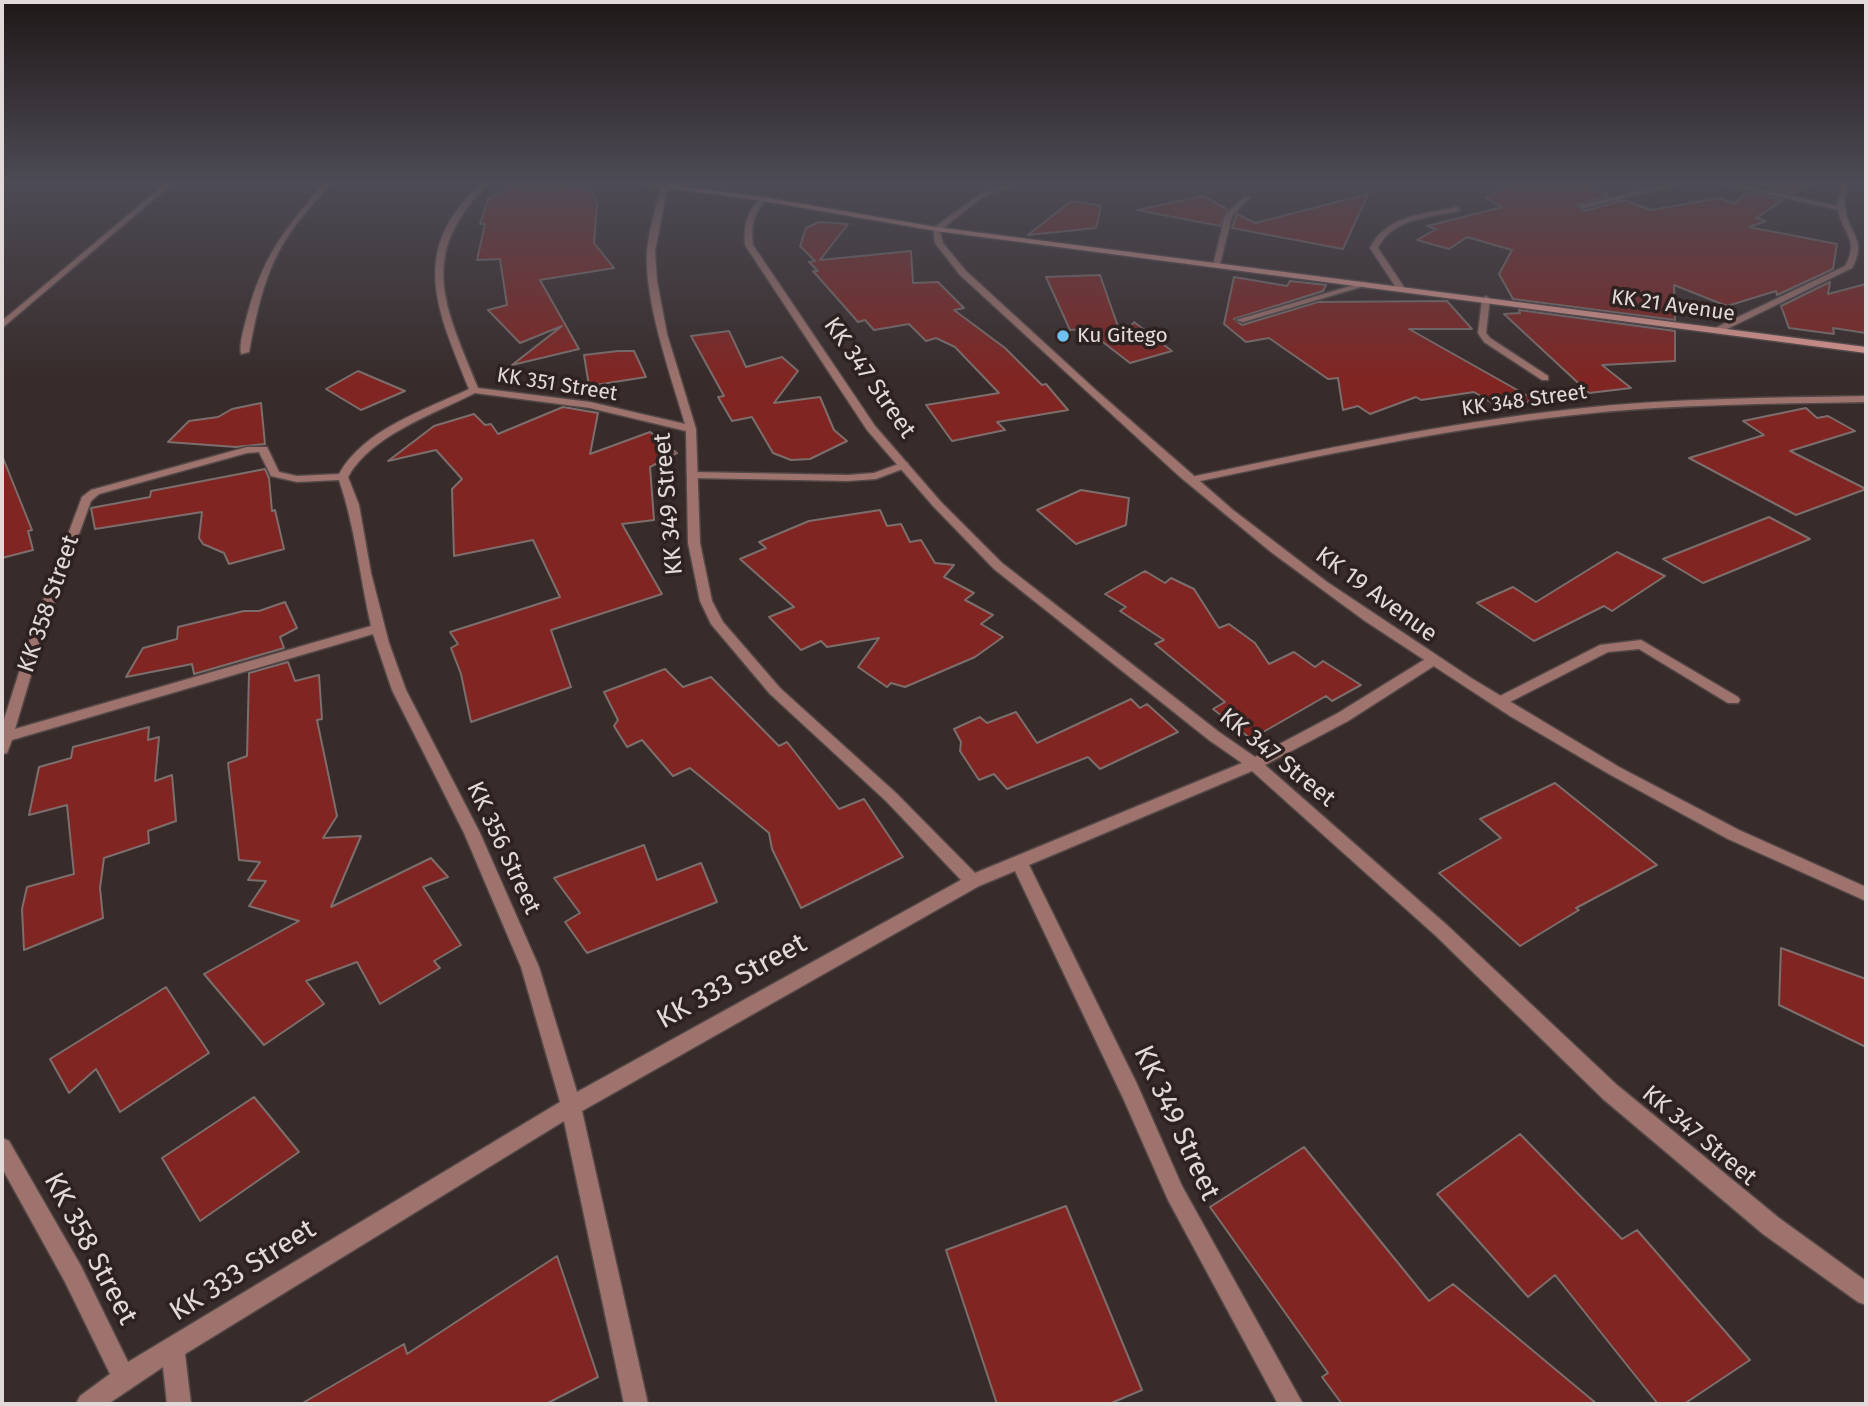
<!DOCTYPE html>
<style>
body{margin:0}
#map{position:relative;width:1868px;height:1406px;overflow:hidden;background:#382c2b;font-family:"Fira Sans",sans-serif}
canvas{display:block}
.frame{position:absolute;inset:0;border:4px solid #e2dad9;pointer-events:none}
</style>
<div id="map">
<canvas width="1868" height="1406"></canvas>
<div class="frame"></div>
</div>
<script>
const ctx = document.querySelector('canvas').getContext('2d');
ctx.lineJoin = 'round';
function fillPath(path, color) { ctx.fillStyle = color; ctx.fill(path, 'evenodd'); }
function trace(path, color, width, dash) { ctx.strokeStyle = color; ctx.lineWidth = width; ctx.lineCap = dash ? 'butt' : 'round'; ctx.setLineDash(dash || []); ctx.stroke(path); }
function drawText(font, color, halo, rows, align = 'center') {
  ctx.font = font + ' "Fira Sans",sans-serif'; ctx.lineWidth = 7; ctx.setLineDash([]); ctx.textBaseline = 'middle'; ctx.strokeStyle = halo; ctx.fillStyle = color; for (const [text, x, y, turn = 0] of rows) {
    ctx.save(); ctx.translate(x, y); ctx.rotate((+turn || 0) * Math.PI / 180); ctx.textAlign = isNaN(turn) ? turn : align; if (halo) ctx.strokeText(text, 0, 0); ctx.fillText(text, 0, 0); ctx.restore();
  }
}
const building = new Path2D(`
 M517 184H550L592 190 597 205 594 243 614 268 540 280 579 349 512 365 562 326 520 343 488 310 507 305 500 259 477 260 485 224H480L488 199Z
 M1509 184H1587L1610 196 1577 205 1584 211 1624 200 1651 210 1720 198 1734 204 1747 192 1783 200 1756 218 1766 221 1749 227 1837 244 1833 269 1777 295 1776 291 1727 306 1674 285 1675 320 1513 299 1499 274 1512 250 1467 237 1449 249 1417 240 1436 229 1427 226 1502 207 1486 198Z
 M1756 184H1811L1794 194Z
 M1368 194 1343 249 1232 228 1237 214 1255 223Z
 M1203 196 1227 209 1220 226 1137 210Z
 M1071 201 1101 206 1096 228 1028 235Z
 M819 222 848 224 820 260 911 251 913 283 938 282 964 308 954 310 1005 348 1042 385 1046 384 1068 410 997 422 1005 430 952 441 926 405 999 393 955 347 936 338 926 341 909 324 874 330 865 320 858 322 813 271H818L809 262 815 261 800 246 806 228Z
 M1100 275 1122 338 1134 322 1172 351 1130 363 1086 329 1070 330 1046 277Z
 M1234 277 1287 286 1290 281 1326 285 1323 291 1234 319 1242 325 1318 302 1447 301 1472 329H1409L1535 400 1502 409 1474 392 1421 400 1416 397 1370 414 1358 406 1343 410 1338 378 1328 379 1269 338 1246 342 1224 324Z
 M1830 282 1828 294 1866 284V333L1833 328 1834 334 1789 328 1781 306Z
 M1519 310 1675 331V361L1602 365 1631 388 1589 393 1504 314 1520 313Z
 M729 331 746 367 782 357 798 371 774 403 820 397 834 430 847 441 810 459 791 460 773 453 752 417 732 421 718 397 724 396 691 336Z
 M618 351H634L646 377 589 386 584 355Z
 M358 371 405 391 361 410 326 389Z
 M261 403 265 444 236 447 168 442 189 421 218 417 232 409Z
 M563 407 598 413 590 454 650 432 677 453 650 467 654 520 622 524 662 594 551 630 571 687 471 722 461 674 451 648 458 644 450 632 560 597 533 540 454 556 452 489 462 479 436 450 388 461 434 426 474 414 485 425 491 424 498 434Z
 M1806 408 1817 418 1828 416 1855 431 1790 451 1866 489 1796 515 1689 458 1764 435 1743 421Z
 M3 458 32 530 28 531 33 550 2 558Z
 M265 469 269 478 272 511 275 510 284 549 229 564 224 553 203 544 199 538 202 512 95 529 91 508 150 497 151 491Z
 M1081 490 1129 498 1126 525 1076 544 1037 510Z
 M880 510 887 526 901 524 910 542 921 540 935 563 954 565 944 577 974 593 965 600 993 615 981 624 1003 637 975 657 905 687 891 683 887 687 858 667 879 638 827 647 821 641 801 650 769 617 794 607 740 559 766 548 759 542 809 521Z
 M1769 517 1810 539 1703 583 1663 559Z
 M1617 552 1665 576 1612 611 1604 606 1534 641 1477 603 1513 587 1536 602Z
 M1145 571 1165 583 1171 578 1194 589 1219 628 1229 624 1255 643 1269 664 1294 652 1315 667 1323 661 1361 685 1332 701 1326 696 1251 739 1213 709 1225 702 1155 644 1164 640 1120 611 1126 607 1105 594Z
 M285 602 297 628 280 637 284 648 194 674 192 664 126 677 143 648 177 639 178 627 244 611H259Z
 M288 662 295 681 319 675 322 719 317 720 337 816 323 838 361 836 331 907 431 858 448 877 423 887 461 945 434 961 440 968 380 1004 357 962 306 981 324 1004 264 1045 204 974 299 921 249 906 266 881 248 880 260 862 239 860 228 763 247 756 249 673Z
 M665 669 683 687 711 677 779 746 787 742 839 809 864 799 903 857 801 908 772 849 769 833 690 768 673 776 642 740 627 747 614 726 618 720 604 692Z
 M1131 699 1140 708 1147 704 1178 732 1100 769 1088 757 1007 789 994 774 979 780 960 751 961 742 954 729 980 717 987 723 1016 712 1037 743Z
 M149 727 148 740 159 737 155 781 172 775 176 821 148 831 149 843 104 858 100 888 103 918 24 950 22 909 27 887 74 874 67 805 29 815 39 767 71 758 73 747Z
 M1555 783 1657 865 1576 908 1579 910 1520 946 1439 873 1501 838 1480 819Z
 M644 845 657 880 701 863 717 902 587 953 565 922 580 913 554 878Z
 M1781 948 1866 979V1047L1779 1005Z
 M166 987 209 1053 120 1112 96 1069 69 1093 50 1059Z
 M254 1097 299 1152 200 1221 162 1158Z
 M1520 1134 1622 1239 1637 1230 1750 1360 1684 1404H1658L1555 1275 1528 1297 1437 1194Z
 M1304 1147 1429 1301 1453 1284 1597 1404H1342L1322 1377 1328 1373 1210 1207Z
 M1066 1206 1142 1390 1109 1404H997L946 1250Z
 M557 1256 598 1377 546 1404H301L404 1344 407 1354Z`);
fillPath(building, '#812522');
trace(building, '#7c6e6c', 2);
const service = new Path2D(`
 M323 184H330C318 200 303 214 292 230 266 266 257 309 249 352L241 354C239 343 244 328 247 316 263 255 284 231 323 184Z
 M1486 296 1490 299 1486 333 1490 338 1548 376V380H1542L1484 342 1478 333 1482 299Z
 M904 462 908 463V467L876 479 848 481 692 478 687 475 692 472 848 475 874 473Z
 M1641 640 1738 697 1740 700 1738 703H1728L1639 649 1608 652 1504 705H1494L1492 702 1494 699 1600 645Z`);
const minor = new Path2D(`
 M165 184H172L2 328V321Z
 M481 184H488C416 256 445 306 478 388L590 402 685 424C671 376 644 301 647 251 649 230 656 208 661 188L669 184H680L667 189 655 251 657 281 667 334 696 429 700 543 712 601 723 622 780 688 896 793 975 873 1242 763 1209 740 994 569 933 506 867 430 745 245C744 225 746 212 761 198L766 199C753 214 751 225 753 245L875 426 941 502 1002 563 1219 732 1255 757 1338 713 1427 658H1437L1439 661 1437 664 1348 721 1265 765 1448 926 1617 1085 1779 1218 1866 1281V1305L1858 1302 1763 1234 1603 1099 1436 936 1252 771 1029 865 1137 1084 1182 1186 1303 1404H1278L1168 1200 1123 1098 1015 871 979 886 582 1111 648 1404H624L564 1121 185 1354 191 1404H167L163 1367 108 1404H76L80 1396 110 1374 65 1282 2 1168V1138L9 1141 81 1266 128 1362 560 1102 521 967 464 833 392 690 373 634 12 740 7 753 2 754V726L34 625 82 497 91 490 247 447H267L279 472 297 476 339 474C364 429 425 410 469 389 438 311 407 251 481 184ZM475 393 590 408 686 431 688 543 700 601 711 624 770 694 886 801 961 880 577 1092 539 967 480 833 406 690 389 643 371 573 359 505 348 477C371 435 434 414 475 393ZM259 452 271 476 297 482 339 480C355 526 360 578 371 626L15 729 46 625 91 501 99 494 247 453Z
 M1007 184H1017L983 197 939 231 932 229 979 195Z
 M1667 184H1679L1583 208 1579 206Z
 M1724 184H1737L1837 206 1842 184H1848C1846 192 1844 199 1845 207 1848 235 1868 239 1852 268L1721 332H1715V328L1845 266C1860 240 1843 235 1838 210Z
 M1245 196 1250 197 1232 216 1220 264 1213 266 1225 215Z
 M1457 207 1460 211C1431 217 1392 218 1378 248L1404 287 1397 289 1370 248C1386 215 1425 214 1457 207Z
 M1364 282 1371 284 1243 322 1236 320Z
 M1866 396V402C1768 404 1671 404 1574 415 1445 429 1318 456 1191 483L1186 480 1191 477C1318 450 1445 423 1574 409 1671 398 1768 398 1866 396Z`);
const tertiary = new Path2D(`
 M933 227H939L943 243 966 271 1098 392 1233 510 1327 582 1471 678 1619 767 1739 830 1866 887V901L1728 839 1609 774 1510 716 1365 621 1271 552 1179 476 960 275 935 243Z`);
const secondary = new Path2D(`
 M640 184H661L763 197 936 227 1866 347V353L936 231 763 201Z`);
trace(service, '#534847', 3);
trace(minor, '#534847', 3);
trace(tertiary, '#534847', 3);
trace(secondary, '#534847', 3);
fillPath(service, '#9f736d');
fillPath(minor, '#9f736d');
fillPath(tertiary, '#9f736d');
fillPath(secondary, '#de9890');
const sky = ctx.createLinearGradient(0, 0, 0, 381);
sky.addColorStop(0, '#1f1818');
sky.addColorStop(0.48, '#4d4b55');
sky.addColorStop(1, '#4d4b5500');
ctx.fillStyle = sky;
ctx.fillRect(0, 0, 1868, 381);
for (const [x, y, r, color] of [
 [1063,336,7,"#6ec2f3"]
]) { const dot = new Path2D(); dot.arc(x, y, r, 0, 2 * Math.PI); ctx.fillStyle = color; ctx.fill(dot); trace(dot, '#2e2221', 2.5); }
drawText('21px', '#e2dad9', '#2e2221', [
 ["KK 21 Avenue",1673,306,8],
 ["KK 351 Street",557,385,9],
 ["KK 348 Street",1524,401,-8]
]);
drawText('21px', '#e2dad9', '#2e2221', [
 ["Ku Gitego",1077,336]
], 'left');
drawText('24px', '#e2dad9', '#2e2221', [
 ["KK 347 Street",869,378,55],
 ["KK 349 Street",669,504,-95],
 ["KK 19 Avenue",1376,595,36],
 ["KK 358 Street",49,604,-71],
 ["KK 347 Street",1277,758,39],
 ["KK 356 Street",503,848,65],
 ["KK 347 Street",1699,1136,40]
]);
drawText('28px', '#e2dad9', '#2e2221', [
 ["KK 333 Street",732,982,-29],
 ["KK 349 Street",1176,1123,65],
 ["KK 358 Street",90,1249,62],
 ["KK 333 Street",243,1271,-32]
]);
</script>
